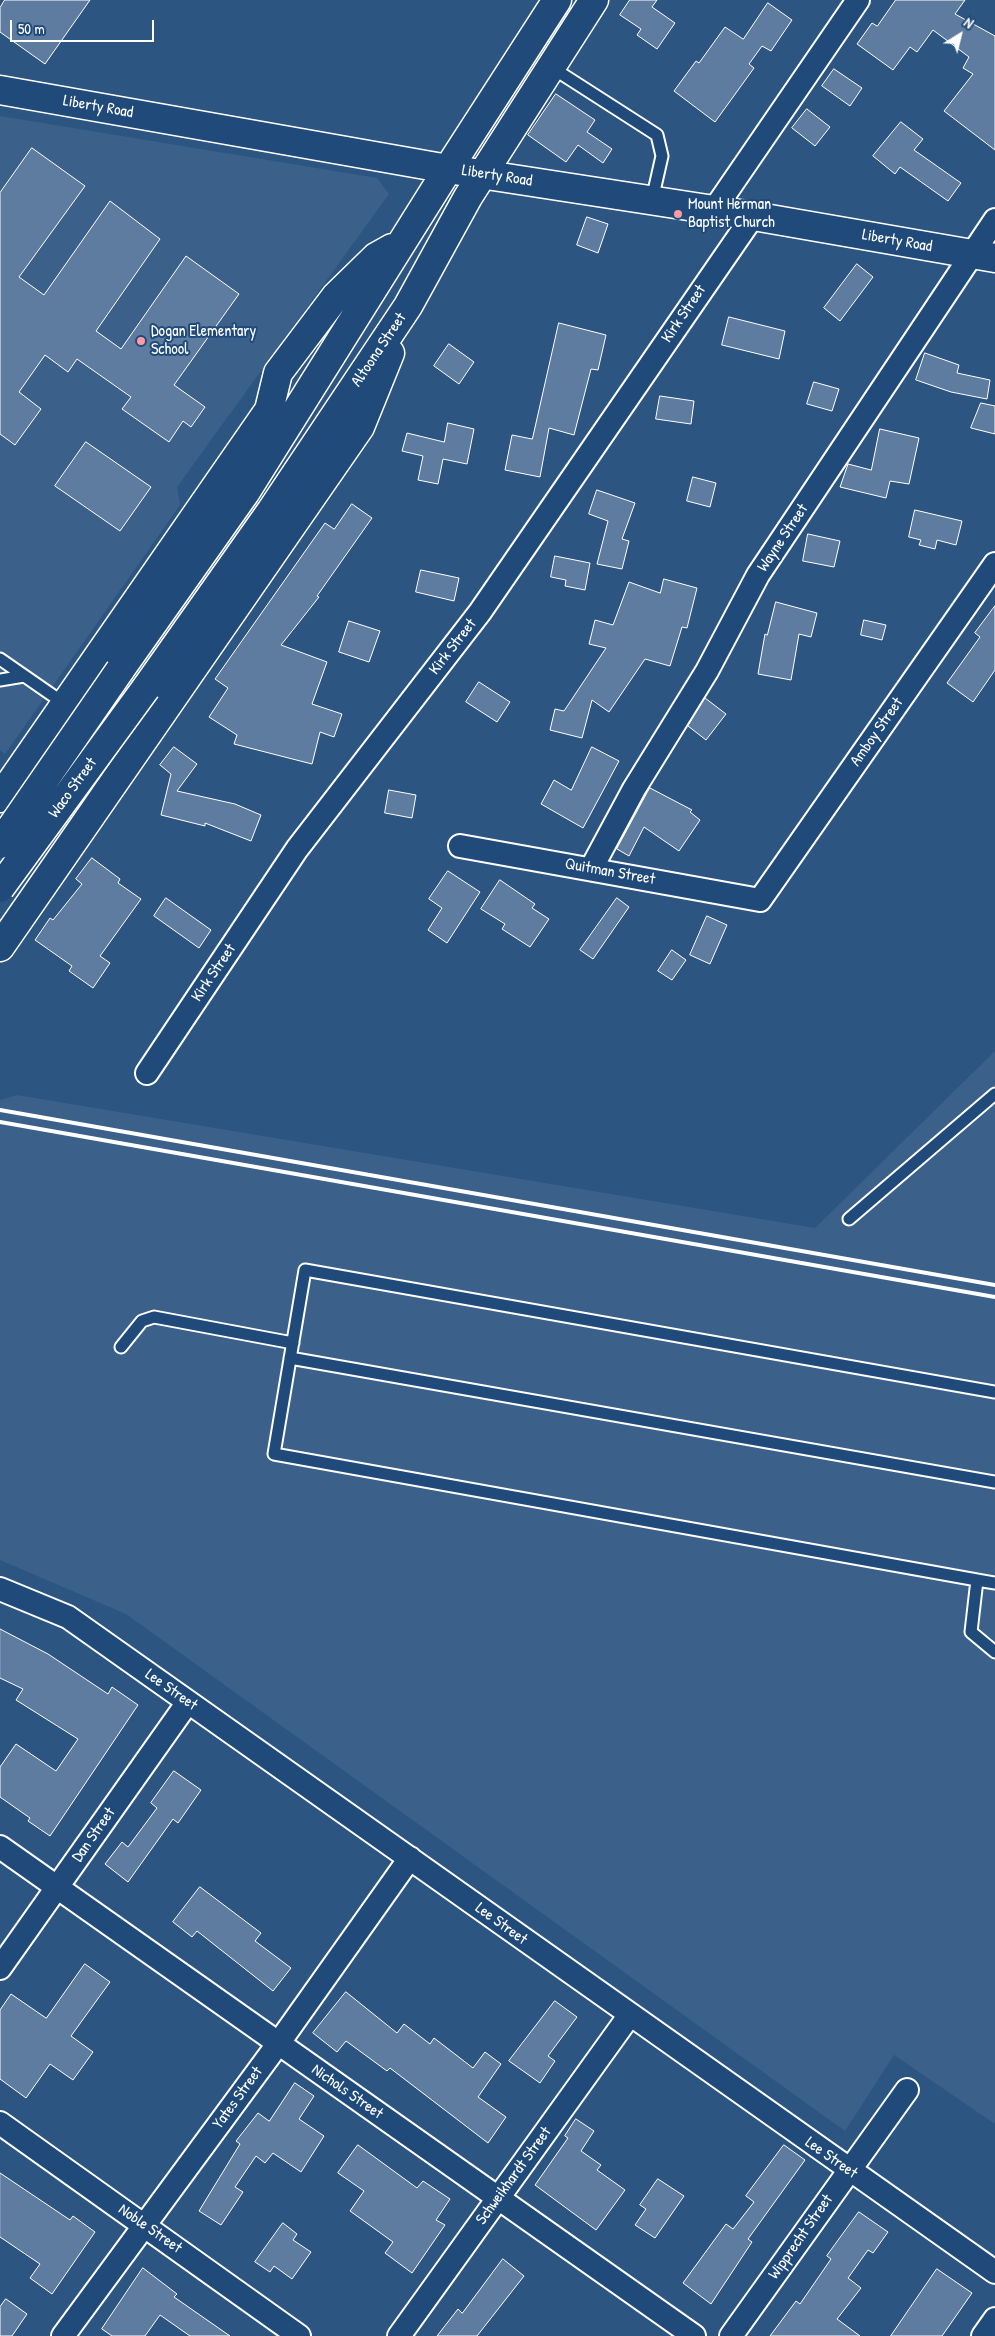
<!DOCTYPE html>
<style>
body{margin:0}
#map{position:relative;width:995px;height:2336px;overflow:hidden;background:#2c5582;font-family:"Patrick Hand",sans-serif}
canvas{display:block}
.north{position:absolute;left:935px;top:10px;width:50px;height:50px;-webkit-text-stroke:4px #1f4a7a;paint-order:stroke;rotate:36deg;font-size:14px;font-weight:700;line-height:20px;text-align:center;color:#fff}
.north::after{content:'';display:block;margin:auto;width:18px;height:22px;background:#fff;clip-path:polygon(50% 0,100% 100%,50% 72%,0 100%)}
.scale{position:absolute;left:10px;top:20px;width:144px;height:22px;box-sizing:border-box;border:2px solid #fff;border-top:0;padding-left:6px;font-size:15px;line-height:18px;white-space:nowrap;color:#fff;-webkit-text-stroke:4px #1f4a7a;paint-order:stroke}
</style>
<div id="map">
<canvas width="995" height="2336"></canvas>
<div class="north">N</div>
<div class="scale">50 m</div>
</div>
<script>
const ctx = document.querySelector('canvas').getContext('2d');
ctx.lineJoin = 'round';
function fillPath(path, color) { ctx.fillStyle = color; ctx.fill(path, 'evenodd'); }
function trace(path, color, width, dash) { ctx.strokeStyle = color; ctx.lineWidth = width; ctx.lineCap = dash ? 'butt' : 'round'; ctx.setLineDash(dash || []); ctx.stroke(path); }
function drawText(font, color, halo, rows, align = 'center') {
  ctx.font = font + ' "Patrick Hand",sans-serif'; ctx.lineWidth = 4; ctx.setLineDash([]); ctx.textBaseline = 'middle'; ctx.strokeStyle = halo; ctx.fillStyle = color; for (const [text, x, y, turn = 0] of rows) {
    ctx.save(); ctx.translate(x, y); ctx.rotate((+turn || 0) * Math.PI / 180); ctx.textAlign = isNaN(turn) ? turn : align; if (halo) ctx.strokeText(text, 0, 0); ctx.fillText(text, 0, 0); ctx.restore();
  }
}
fillPath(new Path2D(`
 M0 116 377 178 389 194 177 487 180 505 5 754 0 750Z
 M995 1051V2124L894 2055 845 2131 126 1614 0 1560V1100L17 1095 815 1228Z`), '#3b618b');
const building = new Path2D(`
 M5 0H90L45 64 0 32V8Z
 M630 0H657L652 7 675 23 657 49 637 35 641 29 620 15Z
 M896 0H965L955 14 995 36V150L944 111 973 74 963 68 969 57 933 30 917 52 910 47 893 70 857 44 872 23 877 26Z
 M768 3 792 20 771 51 762 46 749 64 754 68 715 122 674 91 696 61 699 63 725 27 743 39Z
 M834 69 862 88 850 106 822 86Z
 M556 94 595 120 587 132 612 149 603 163 578 145 566 162 528 135Z
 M807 109 830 127 815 146 792 128Z
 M901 122 923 139 914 150 961 183 948 201 900 167 895 174 873 156Z
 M32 148 85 186 19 277 44 295 110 201 160 239 96 331 121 349 186 256 239 294 174 385 205 407 191 427 183 421 169 442 122 409 131 397 77 359 68 372 45 355 19 392 41 409 15 445 0 434V193Z
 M587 217 608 224 598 253 577 245Z
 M857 264 873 277 840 321 824 308Z
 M729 317 785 331 779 359 722 345Z
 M559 323 606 335 598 370 591 369 574 435 549 428 540 477 505 470 512 435 532 439Z
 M449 344 474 362 459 384 434 366Z
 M925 353 959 365 957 373 990 380 987 399 951 392 916 380Z
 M814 382 839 389 832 411 807 404Z
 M660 396 694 401 691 424 656 419Z
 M981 403 995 406V434L971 428Z
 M448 423 474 429 467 464 443 459 438 484 418 480 423 456 402 451 407 433 444 442Z
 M880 429 919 438 909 484 890 481 886 498 840 487 848 464 871 470Z
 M86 442 151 487 120 531 55 486Z
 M693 477 716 483 710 507 687 501Z
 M597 490 635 503 622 539 629 541 622 569 597 564 608 521 589 514Z
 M352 504 372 518 317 596 319 597 281 645 327 662 312 704 342 714 334 737 320 732 312 764 234 744 237 735 209 717 228 688 215 679 325 523 334 529Z
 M915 510 962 521 956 545 937 540 935 549 919 545 921 540 909 537Z
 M808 534 840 541 834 567 803 561Z
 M555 556 590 563 585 590 565 586 566 580 551 577Z
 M421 570 459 578 454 601 416 592Z
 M664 579 697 588 687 628 682 627 670 666 645 659 609 712 592 700 582 738 550 730 555 709 564 711 606 648 589 644 595 620 613 625 629 582 660 593Z
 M776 602 817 613 811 637 799 634 791 680 758 674 765 634 767 635Z
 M995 606V670L973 702 947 683 980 637 975 633Z
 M864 620 886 625 882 640 861 635Z
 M349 621 380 631 369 662 339 652Z
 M479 682 510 702 497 722 466 702Z
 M705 698 726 714 706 740 688 726Z
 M174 747 197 764 177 791 235 804 261 815 251 841 205 823V826L161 815 171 774 160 765Z
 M592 747 619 761 583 828 541 804 554 780 571 790Z
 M650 788 692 810 690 812 700 820 679 851 644 827 629 856 617 849Z
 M389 790 416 795 412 818 385 813Z
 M92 858 120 879 118 883 141 899 100 956 110 963 93 988 69 971 72 966 35 940 50 918 53 920 82 884 76 879Z
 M448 871 480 892 447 943 428 930 442 908 429 899Z
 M500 880 535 904 532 908 549 919 530 947 502 929 505 924 481 909Z
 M166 898 211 930 199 948 154 916Z
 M617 898 629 907 593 959 580 950Z
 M707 916 727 925 710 964 690 955Z
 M672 950 686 960 672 980 658 971Z
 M0 1629 48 1654 108 1694 112 1687 138 1705 50 1836 28 1821 30 1818 0 1797V1767L16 1744 56 1771 78 1739 16 1700 23 1689 0 1678Z
 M174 1771 201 1790 178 1823 173 1819 128 1882 105 1864 122 1842 128 1847 157 1808 151 1803Z
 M200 1887 261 1933 255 1941 291 1968 273 1991 197 1931 192 1937 173 1922Z
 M85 1964 110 1982 71 2036 93 2052 73 2080 50 2064 26 2098 0 2079V2010L11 1994 46 2018Z
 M346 1992 397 2033 404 2024 430 2044 434 2038 473 2068 485 2052 501 2064 478 2097 506 2117 488 2143 390 2068 387 2071 346 2041 337 2052 313 2033Z
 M555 2001 577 2017 548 2056 555 2061 540 2083 509 2061Z
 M295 2083 314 2096 299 2119 324 2136 301 2172 273 2153 265 2163 256 2156 235 2187 243 2192 221 2225 199 2211 240 2144 236 2141 258 2113 269 2121Z
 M576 2119 594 2131 581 2151 601 2165 597 2170 625 2190 596 2230 535 2185 568 2138 565 2136Z
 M358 2145 417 2188 423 2181 450 2199 436 2220 445 2225 412 2273 385 2253 393 2242 350 2211 364 2191 338 2173Z
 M784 2145 805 2160 748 2239 752 2242 711 2304 683 2283 726 2224 733 2229 754 2202 746 2196Z
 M0 2173 70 2220 73 2216 95 2232 52 2294 30 2278 40 2264 0 2237Z
 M658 2179 684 2196 655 2238 635 2225 646 2209 640 2205Z
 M859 2212 888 2232 873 2253 868 2250 848 2278 861 2288 837 2319 860 2336H770L796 2301 800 2304 831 2259 827 2256Z
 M283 2223 297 2234 293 2240 311 2252 292 2279 274 2266 270 2272 255 2262Z
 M503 2259 524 2276 477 2336H437L458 2309 462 2313Z
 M143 2268 177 2294 174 2297 230 2336H190L160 2315 145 2336H112L102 2329Z
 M937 2269 972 2293 942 2336H891Z
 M6 2299 27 2314 12 2336H0V2307Z`);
fillPath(building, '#5e7c9f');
trace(building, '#fff', 1);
const lane = new Path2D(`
 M551 67 657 135 662 156 652 200
 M0 659 65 704
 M0 680 24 676
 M849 1219 995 1094
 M121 1347 142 1321 154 1317 293 1343
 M290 1358 995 1482
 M977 1580 274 1454 305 1270 995 1392
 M995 1583 977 1580 971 1632 995 1652`);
const street = new Path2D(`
 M714 210 858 0
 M460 846 760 900 995 564
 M591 869 634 789 707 671 758 575 995 220
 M147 1073 297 849 480 612 753 216
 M0 1589 68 1617 995 2272
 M0 1847 694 2336
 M0 1968 188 1702
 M0 2123 299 2336
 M63 2336 278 2044 410 1858
 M399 2336 629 2016
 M731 2336 907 2090
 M983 2336 995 2319`);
const secondary = new Path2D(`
 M0 90 448 169 753 216 995 258
 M120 670 245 493 448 169 557 0
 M146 688 271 511 408 306 468 197 594 0
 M0 798 269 410 278 373 336 296 376 257 392 248
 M0 947 360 427 390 353`);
trace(lane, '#fff', 15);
trace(street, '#fff', 26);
trace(secondary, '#fff', 31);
trace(lane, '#1f4a7a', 11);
trace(street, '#1f4a7a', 22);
trace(secondary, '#1f4a7a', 28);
trace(new Path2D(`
 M0 1110 995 1285
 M0 1122 995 1297`), '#fff', 4);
const secondaryBridge = new Path2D(`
 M0 844 120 670
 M0 888 146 688`);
trace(secondaryBridge, '#fff', 31, []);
trace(secondaryBridge, '#1f4a7a', 28);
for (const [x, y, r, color] of [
 [678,214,5,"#ff9aa2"],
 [141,341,5,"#ff9aa2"]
]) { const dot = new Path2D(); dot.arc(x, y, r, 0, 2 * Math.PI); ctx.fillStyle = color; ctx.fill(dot); trace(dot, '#1f4a7a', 2); }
drawText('16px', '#fff', '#1f4a7a', [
 ["Liberty Road",98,107,10],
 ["Liberty Road",497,176,9],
 ["Liberty Road",897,241,10],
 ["Kirk Street",684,314,-56],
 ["Altoona Street",379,350,-56],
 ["Wayne Street",783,538,-56],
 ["Kirk Street",453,647,-52],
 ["Amboy Street",877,732,-55],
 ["Waco Street",73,788,-54],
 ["Quitman Street",610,872,10],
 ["Kirk Street",214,973,-56],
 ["Lee Street",171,1690,35],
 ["Dan Street",94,1835,-55],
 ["Lee Street",501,1924,36],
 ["Nichols Street",347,2092,35],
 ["Yates Street",238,2098,-54],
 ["Lee Street",831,2158,35],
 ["Schweikhardt Street",514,2176,-54],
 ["Noble Street",150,2229,35],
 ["Wipprecht Street",801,2237,-55]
]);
drawText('16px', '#fff', '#1f4a7a', [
 ["Mount Herman",688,205],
 ["Baptist Church",688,223],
 ["Dogan Elementary",151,332],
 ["School",151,350]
], 'left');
</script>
